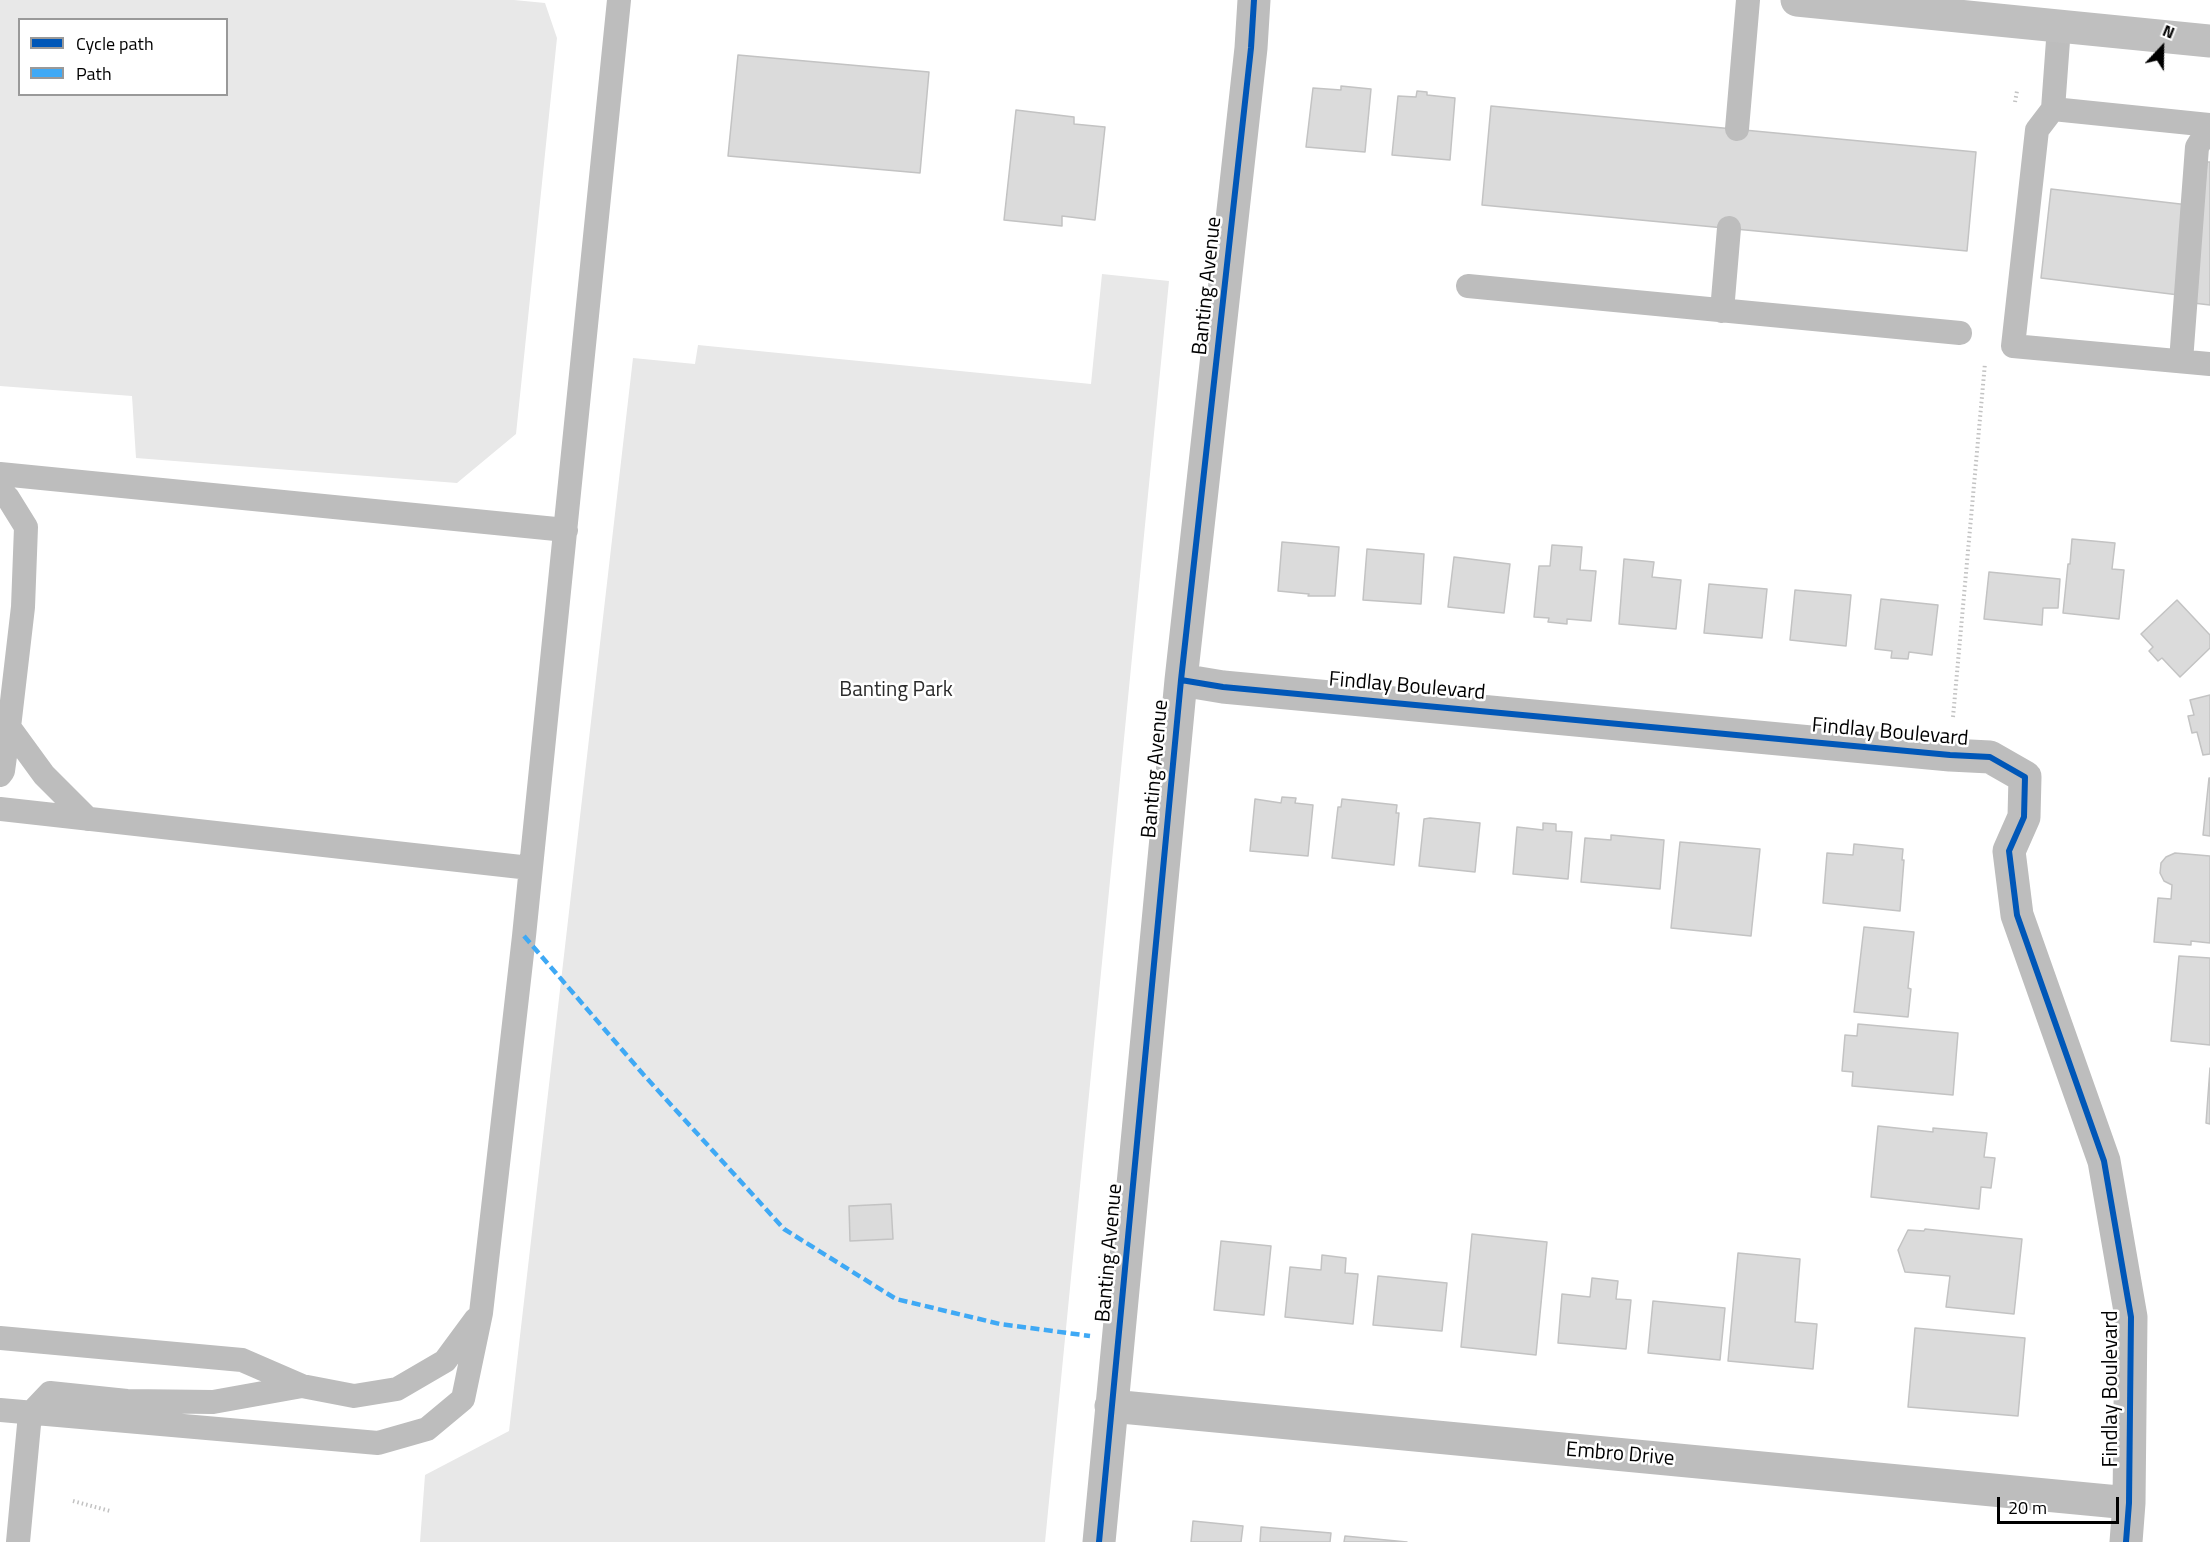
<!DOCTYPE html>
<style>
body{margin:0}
#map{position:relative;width:2210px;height:1542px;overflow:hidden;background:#fff;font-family:"Titillium Web",sans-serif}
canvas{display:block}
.legend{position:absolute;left:18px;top:18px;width:210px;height:78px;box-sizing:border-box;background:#fff;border:2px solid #999;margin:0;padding:8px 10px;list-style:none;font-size:18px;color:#000}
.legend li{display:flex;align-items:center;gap:12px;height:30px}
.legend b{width:30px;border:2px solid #999}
.north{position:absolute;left:2132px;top:18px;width:60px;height:60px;-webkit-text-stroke:4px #fff;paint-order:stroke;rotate:22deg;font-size:16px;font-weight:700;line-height:24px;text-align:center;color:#000}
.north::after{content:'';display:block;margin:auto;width:21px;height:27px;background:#000;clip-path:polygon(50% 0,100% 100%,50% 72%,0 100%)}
.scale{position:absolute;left:1997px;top:1497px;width:122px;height:27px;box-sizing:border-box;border:3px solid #000;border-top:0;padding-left:8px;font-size:18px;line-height:21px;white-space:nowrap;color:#000;-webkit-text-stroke:4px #fff;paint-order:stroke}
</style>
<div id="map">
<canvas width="2210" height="1542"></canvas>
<ul class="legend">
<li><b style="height:8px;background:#0057b8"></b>Cycle path</li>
<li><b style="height:8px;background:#3fa9f5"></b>Path</li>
</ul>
<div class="north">N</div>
<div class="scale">20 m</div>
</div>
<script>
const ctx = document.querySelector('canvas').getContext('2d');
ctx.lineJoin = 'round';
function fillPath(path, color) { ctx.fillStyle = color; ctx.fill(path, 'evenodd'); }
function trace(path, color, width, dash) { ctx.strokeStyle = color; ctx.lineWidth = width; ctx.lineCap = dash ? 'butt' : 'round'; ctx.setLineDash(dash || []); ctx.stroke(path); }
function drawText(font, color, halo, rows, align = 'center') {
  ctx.font = font + ' "Titillium Web",sans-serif'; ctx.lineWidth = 5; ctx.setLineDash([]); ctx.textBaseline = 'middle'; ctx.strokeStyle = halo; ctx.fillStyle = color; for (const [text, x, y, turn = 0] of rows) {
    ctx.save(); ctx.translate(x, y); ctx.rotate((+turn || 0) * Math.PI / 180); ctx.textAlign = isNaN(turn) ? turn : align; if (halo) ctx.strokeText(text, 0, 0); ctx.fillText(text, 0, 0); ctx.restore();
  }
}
fillPath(new Path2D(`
 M0 0H514L545 3 557 38 516 434 457 483 136 458 132 396 0 386ZM20 20H226V94H20Z
 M1102 274 1169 281 1045 1542H420L425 1475 509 1431 633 358 695 364 698 345 1091 384Z`), '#e8e8e8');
const building = new Path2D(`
 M738 55 929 72 920 173 728 156Z
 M1341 86 1371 89 1365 152 1306 147 1313 88 1341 90Z
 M1417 91 1427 92V95L1455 98 1450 160 1392 155 1398 96 1416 97Z
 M1491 106 1976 152 1967 251 1482 205Z
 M1016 110 1074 117V124L1105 127 1095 220 1062 216V226L1004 220Z
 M2207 162H2210V305L2193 303Z
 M2051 189 2189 205 2179 295 2041 278Z
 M2072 539 2115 543 2112 569 2124 570 2119 619 2063 613 2068 564H2070Z
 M1282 542 1339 547 1335 596H1308L1309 594 1278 591Z
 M1552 545 1582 547 1580 570 1596 571 1591 621 1567 619V624L1548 622 1549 618 1534 617 1539 566H1550Z
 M1367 549 1424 554 1421 604 1363 600Z
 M1454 557 1510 564 1504 613 1448 607Z
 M1624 559 1654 562 1652 577 1681 580 1676 629 1619 624Z
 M1989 572 2060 579 2058 608H2043L2042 625 1984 619Z
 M1709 584 1767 589 1762 638 1704 633Z
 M1795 590 1851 595 1846 646 1790 640Z
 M1881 599 1938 605 1932 655 1909 652 1908 659 1891 658 1892 651 1875 649Z
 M2177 600 2210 635V648L2180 677 2162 658 2158 661 2149 651 2153 647 2141 634Z
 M2210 695V754L2203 755 2197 732 2192 733 2188 716 2194 715 2190 700Z
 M2209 778H2210V836L2203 835Z
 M1282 797 1296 798 1295 803 1313 805 1308 856 1250 851 1255 799 1281 803Z
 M1342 799 1397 805 1396 813H1399L1394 865 1332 858 1338 807H1341Z
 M1430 818 1480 823 1475 872 1419 866 1424 819Z
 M1543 823 1556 824V831L1572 832 1568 879 1513 874 1517 827 1543 830Z
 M1611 835 1664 840 1660 889 1581 882 1585 838 1611 840Z
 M1680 842 1760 849 1751 936 1671 928Z
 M1854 844 1903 849 1902 860H1904L1900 911 1823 903 1827 853 1853 855Z
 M2175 853 2210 856V943L2191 941V945L2154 942 2158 898 2171 899 2172 885 2164 881 2160 873 2161 863 2166 857Z
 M1864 927 1914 932 1908 988 1911 989 1908 1017 1854 1012Z
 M2179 956 2210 958V1045L2171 1041Z
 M1858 1024 1958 1033 1953 1095 1852 1086 1853 1072 1842 1071 1845 1035 1857 1036Z
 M2210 1068V1124L2206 1123Z
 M1878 1126 1933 1132V1128L1987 1133 1984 1157 1995 1158 1991 1188 1981 1187 1979 1209 1871 1197Z
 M891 1204 893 1239 850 1241 849 1206Z
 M1925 1229 2022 1239 2014 1314 1946 1307 1950 1276 1905 1272 1898 1250 1908 1230 1924 1231Z
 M1472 1234 1547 1242 1536 1355 1461 1347Z
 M1221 1241 1271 1246 1264 1315 1214 1310Z
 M1738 1253 1800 1259 1795 1322 1817 1324 1813 1369 1728 1361Z
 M1322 1255 1346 1258 1345 1273 1358 1274 1353 1324 1285 1317 1290 1267 1321 1270Z
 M1378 1276 1447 1283 1442 1331 1373 1325Z
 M1592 1278 1618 1281 1616 1299 1631 1300 1626 1349 1558 1343 1562 1294 1590 1297Z
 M1653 1301 1725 1308 1720 1360 1648 1353Z
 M1915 1328 2025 1338 2018 1416 1908 1407Z
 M1193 1521 1243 1526 1241 1542H1191Z
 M1261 1527 1331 1533 1330 1542H1260Z
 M1345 1536 1407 1542H1344Z`);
fillPath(building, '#dbdbdb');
trace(building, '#c3c3c3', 1.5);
trace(new Path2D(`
 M2015 102 2017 91
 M1953 717 1985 363
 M73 1501 110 1511`), '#c2c2c2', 4, [1.5, 3]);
trace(new Path2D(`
 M2059 27 2053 109 2210 125
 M2053 109 2037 130 2013 346 2210 364
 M1737 129 1748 0
 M1468 286 1960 333
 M1722 311 1729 228
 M2181 361 2197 147 2210 126
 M0 474 566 530
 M0 490 8 498 26 527 23 607 9 727 44 775 88 819
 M0 775 3 771 9 727
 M0 809 530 868
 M0 1338 242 1360 302 1386 354 1396 397 1389 445 1361 476 1319
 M0 1410 378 1443 427 1429 463 1399 481 1313 524 936 619 0
 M18 1542 30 1414 50 1393 127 1401 213 1402 302 1386`), '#bdbdbd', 24);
trace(new Path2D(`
 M1181 680 1223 687 1950 755 1990 757 2025 777 2024 817 2009 851 2017 915 2104 1161 2131 1317 2129 1503 2126 1542
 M1111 1406 2129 1503
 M1099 1542 1181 680 1251 48 1254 0`), '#bdbdbd', 33);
trace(new Path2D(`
 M1797 0 2210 41`), '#bfbfbf', 33);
trace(new Path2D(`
 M524 936 643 1074 784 1229 896 1299 1000 1324 1090 1336`), '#3fa9f5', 4.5, [9, 4.5]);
trace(new Path2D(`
 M1181 680 1223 687 1950 755 1990 757 2025 777 2024 817 2009 851 2017 915 2104 1161 2131 1317 2129 1503 2126 1542
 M1099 1542 1181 680 1251 48 1254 0`), '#0057b8', 6);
drawText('21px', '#000', '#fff', [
 ["Banting Avenue",1208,286,-84],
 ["Findlay Boulevard",1407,687,5],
 ["Findlay Boulevard",1890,733,5],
 ["Banting Avenue",1156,769,-85],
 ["Banting Avenue",1110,1253,-85],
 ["Findlay Boulevard",2112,1389,-90],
 ["Embro Drive",1620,1455,5]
]);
drawText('21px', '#2c2c2c', '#fff', [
 ["Banting Park",896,691]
]);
</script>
